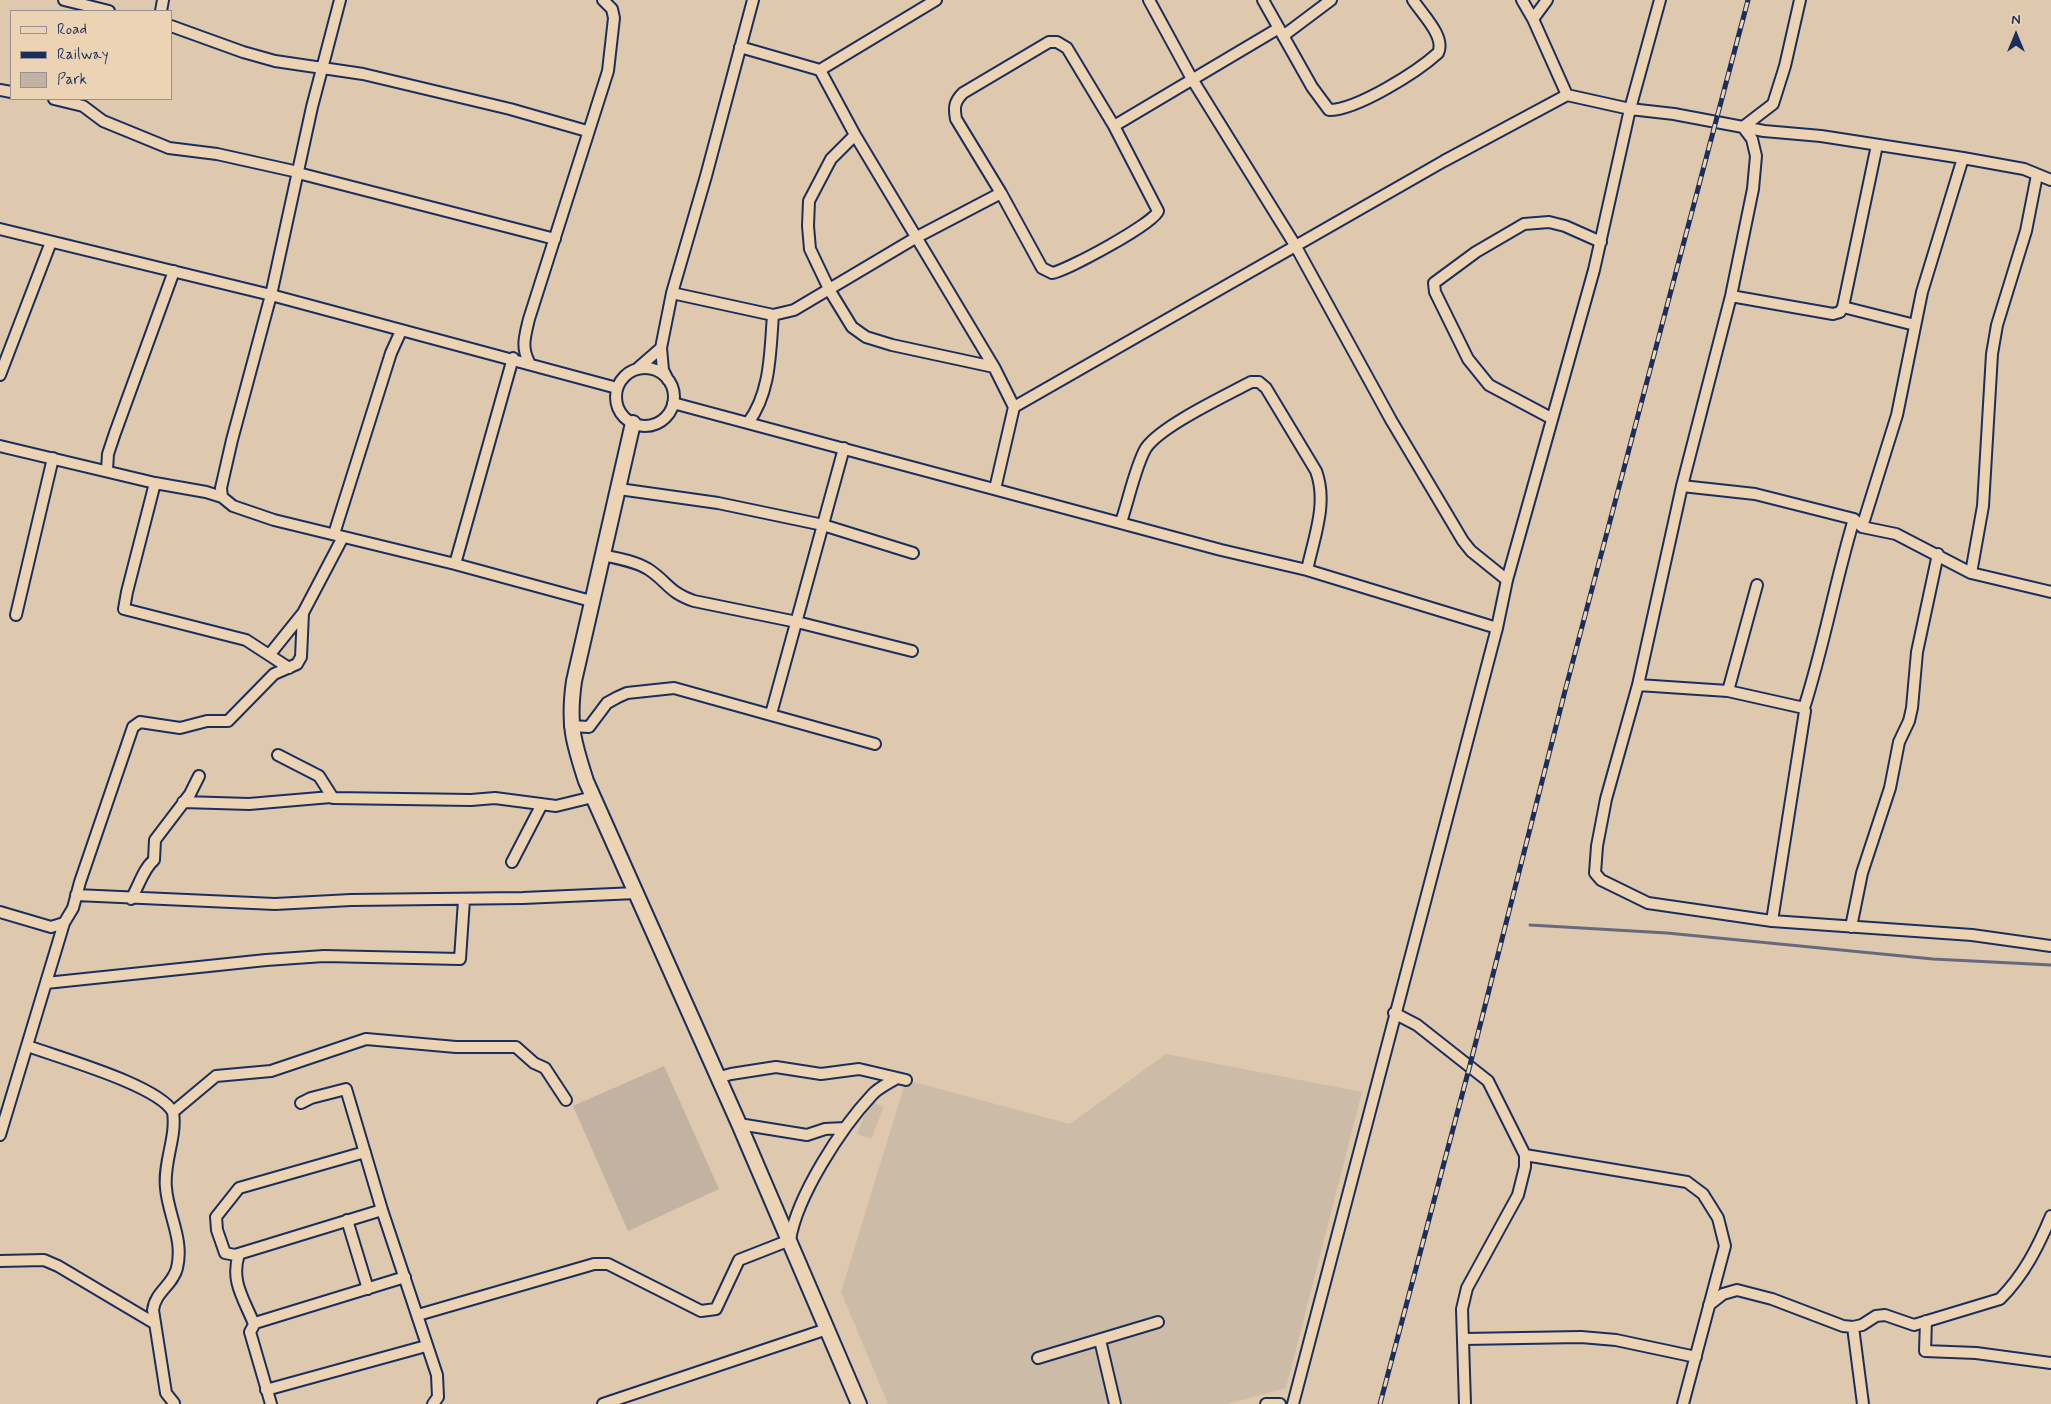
<!DOCTYPE html>
<style>
body{margin:0}
#map{position:relative;width:2051px;height:1404px;overflow:hidden;background:#dec9ae;font-family:Mynerve,sans-serif}
canvas{display:block}
.legend{position:absolute;left:10px;top:10px;width:162px;height:90px;box-sizing:border-box;background:#ebd3b3;border:1px solid #989191;margin:0;padding:6px 9px;list-style:none;font-size:15px;color:#1b2f5e}
.legend li{display:flex;align-items:center;gap:10px;height:25px}
.legend b{width:25px;border:1px solid #989191}
.north{position:absolute;left:1991px;top:10px;width:50px;height:50px;-webkit-text-stroke:4px #ebd3b3;paint-order:stroke;rotate:0deg;font-size:14px;font-weight:700;line-height:20px;text-align:center;color:#1b2f5e}
.north::after{content:'';display:block;margin:auto;width:18px;height:22px;background:#1b2f5e;clip-path:polygon(50% 0,100% 100%,50% 72%,0 100%)}
</style>
<div id="map">
<canvas width="2051" height="1404"></canvas>
<ul class="legend">
<li><b style="height:6px;background:#ebd3b3"></b>Road</li>
<li><b style="height:6px;background:#1b2f5e"></b>Railway</li>
<li><b style="height:14px;background:#c2b2a2"></b>Park</li>
</ul>
<div class="north">N</div>
</div>
<script>
const ctx = document.querySelector('canvas').getContext('2d');
ctx.lineJoin = 'round';
function fillPath(path, color) { ctx.fillStyle = color; ctx.fill(path, 'evenodd'); }
function trace(path, color, width, dash) { ctx.strokeStyle = color; ctx.lineWidth = width; ctx.lineCap = dash ? 'butt' : 'round'; ctx.setLineDash(dash || []); ctx.stroke(path); }
fillPath(new Path2D(`
 M1166 1054 1362 1092 1286 1388 1227 1404H888L841 1292 906 1080 1070 1124Z
 M870 1101 884 1107 871 1139 857 1134Z`), '#ccbba7');
fillPath(new Path2D(`
 M664 1066 719 1189 628 1231 573 1106Z`), '#c2b2a2');
trace(new Path2D(`
 M1530 925 1667 933 1933 959 2051 965`), '#676a7d', 3);
const minor = new Path2D(`
 M64 0 109 11
 M1149 0 1192 79 1295 245 1391 420 1463 541 1471 551 1507 580
 M1263 0 1312 87 1329 110C1357 110 1417 72 1438 53 1446 37 1422 14 1413 0
 M1522 0 1533 19 1567 95
 M1800 0 1785 66 1773 104 1743 127 1752 139 1756 156 1753 189 1731 296 1682 486 1638 685 1606 799 1597 846 1595 873 1601 880 1648 903 1772 921 1972 935 2051 946
 M161 11 163 0
 M1533 19 1547 0
 M171 26 243 52 275 61 363 74 510 109 587 131
 M1283 36 1331 0
 M1049 42H1057L1067 48 1114 126 1158 211C1155 223 1066 271 1052 273L1042 268 1001 193 956 119C954 108 954 102 963 93Z
 M740 47 820 70 855 135 994 367 1014 407 995 489
 M820 70 936 0
 M0 90 11 92
 M54 99 83 106 103 121 169 148 217 154 298 172
 M1114 126 1279 28
 M855 135 831 159 809 201 808 226 810 249 830 291 852 327 866 337 892 345 994 367
 M298 173 555 239
 M0 229 271 295 617 388
 M672 293 773 315 794 310 917 237 1001 193
 M1731 296 1833 314 1840 312 1843 307 1877 145
 M1843 307 1915 325
 M529 362C521 347 525 336 529 319L608 71 614 18 612 9 603 0
 M638 368 661 348
 M616 397a29 29 0 1 1 58 0a29 29 0 1 1-58 0Z
 M0 375 51 242
 M668 380 663 370 661 348 672 293 706 176 753 0
 M673 403 1221 550 1307 570 1497 628
 M1014 407 1444 161 1567 95 1630 109 1674 114 1764 131 1821 136 1963 158 2024 169 2051 180
 M1551 418 1489 385 1468 359 1435 292 1434 283 1476 252 1524 224 1549 222 1565 226 1601 242
 M748 423C771 392 770 352 773 315
 M0 446 155 483 206 492 222 497 233 506 274 520 455 564 591 601
 M107 470 108 454 115 433 174 271
 M155 483 127 592 124 609 246 640 289 668
 M1682 486 1755 494 1854 519 1862 527 1896 534 1971 573 2051 592
 M619 489 718 503 823 525 913 553
 M222 497 221 488 232 440 271 295 312 107 340 0
 M1121 522C1128 502 1136 464 1146 448 1161 426 1225 396 1251 382H1259L1266 388 1316 471C1328 503 1314 537 1307 570
 M1862 527 1897 415 1922 292 1963 158
 M334 534 391 353 401 331
 M602 555C617 558 635 561 648 569 668 582 668 592 694 601L797 622 912 651
 M455 564 513 358
 M1971 573 1983 506 1992 354 1997 325 2026 231 2037 175
 M16 615 53 458
 M270 654 303 613
 M1638 685 1728 691 1804 708
 M1728 691 1757 585
 M771 714 844 448
 M570 726 589 727 607 703 618 697 627 693 674 688 875 744
 M278 755 319 776 333 798 471 800 495 798 556 806 593 797
 M183 802 249 804 331 797
 M512 862 542 804
 M76 895 275 904 351 900 523 898 636 893
 M131 899C139 886 143 869 154 860L155 840 190 794 199 776
 M0 912 51 927 64 923 73 908 80 882 133 727 140 722 180 728 207 721H228L274 674 297 664 301 657 303 613 343 537
 M1772 921 1805 711 1804 708C1824 646 1835 582 1854 519
 M1851 927 1862 873 1890 788 1899 742 1909 721 1912 708 1917 652 1938 554
 M46 983 266 960 324 956 460 959 464 900
 M1394 1013 1417 1025 1488 1081 1525 1155V1167L1518 1195 1467 1288 1462 1309 1465 1404
 M28 1046C60 1058 158 1085 173 1112 177 1137 163 1163 166 1188 168 1215 184 1239 177 1268 173 1285 155 1292 153 1310L166 1393 174 1403
 M717 1078 731 1074 776 1067 821 1074 859 1069 906 1080
 M301 1103 311 1098 346 1089 382 1210 437 1375 438 1397 433 1404
 M173 1112 216 1076 271 1071 366 1039 456 1047H516L534 1063 545 1068 566 1100
 M739 1124 807 1135 825 1129 845 1128
 M0 1135 64 923
 M365 1152 239 1188 216 1217 217 1230 225 1253 235 1255 382 1210
 M1525 1155 1687 1182 1703 1194 1718 1218 1725 1246 1683 1404
 M347 1220 368 1289
 M239 1254C230 1281 244 1299 254 1324
 M0 1261 44 1260 58 1266 154 1323
 M1709 1305 1723 1294 1737 1290 1772 1299 1843 1326 1853 1327 1862 1325 1876 1316 1885 1315 1914 1325 2000 1299C2024 1275 2038 1247 2051 1216
 M418 1315 594 1264H608L701 1311 716 1309 739 1260 790 1240C797 1196 841 1128 872 1095 878 1088 889 1083 897 1078
 M1926 1321 1925 1351 1976 1353 2051 1363
 M1853 1327 1863 1404
 M1464 1339 1581 1337 1616 1340 1696 1357
 M1100 1340 1115 1404
 M1038 1358 1158 1322
 M266 1390 426 1346
 M271 1404 250 1332 255 1323 405 1277
 M603 1404 827 1329
 M1266 1404H1280
 M1293 1404 1497 628 1507 580 1594 270 1630 109 1660 0`);
const tertiary = new Path2D(`
 M633 423 574 681C568 724 573 741 586 781L739 1124 859 1404`);
trace(minor, '#1b2f5e', 14);
trace(tertiary, '#1b2f5e', 18);
trace(minor, '#ebd3b3', 10);
trace(tertiary, '#ebd3b3', 14);
const rail = new Path2D(`
 M1380 1404 1470 1065 1565 691 1748 0`);
trace(rail, '#1b2f5e', 5);
trace(rail, '#ebd3b3', 3, [9]);
</script>
